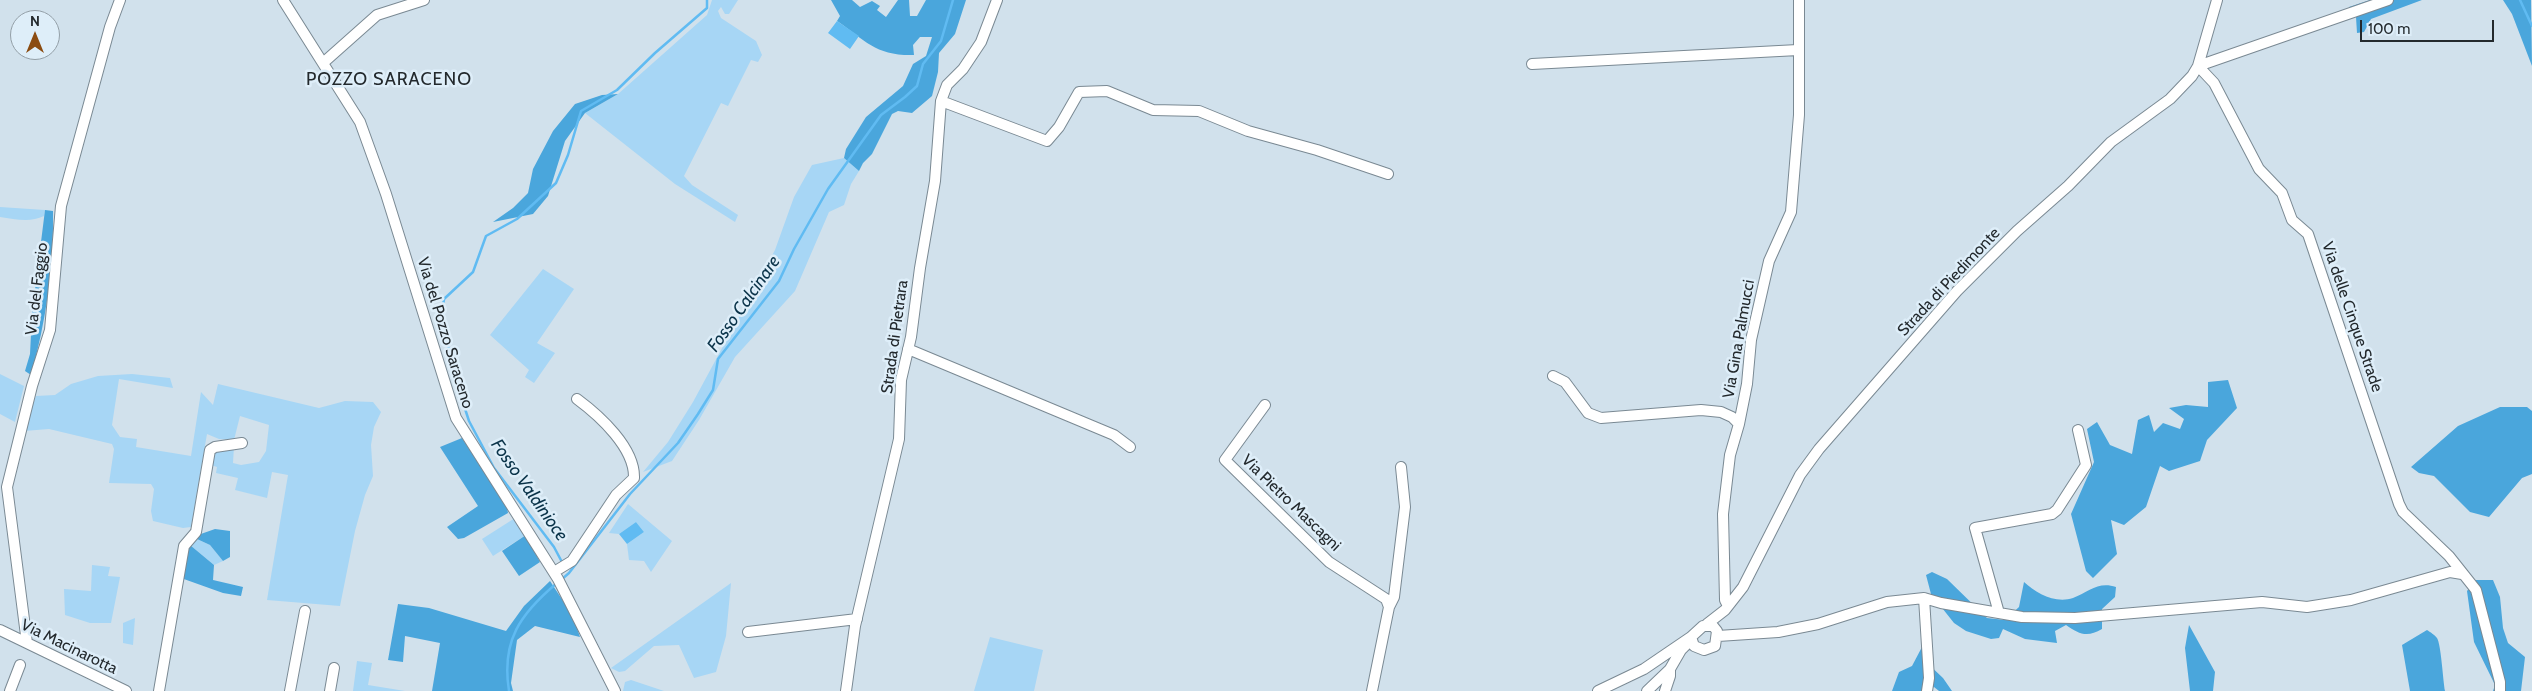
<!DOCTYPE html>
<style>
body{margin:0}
#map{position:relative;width:2532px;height:691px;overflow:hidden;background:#d1e1ec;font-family:Cabin,sans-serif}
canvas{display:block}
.north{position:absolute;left:10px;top:10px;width:50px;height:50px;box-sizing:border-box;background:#deeef9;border:1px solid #939fa7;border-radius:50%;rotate:0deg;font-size:14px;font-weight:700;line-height:20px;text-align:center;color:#23292d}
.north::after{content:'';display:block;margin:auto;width:18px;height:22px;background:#8b4c11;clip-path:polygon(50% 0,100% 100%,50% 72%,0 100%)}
.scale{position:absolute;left:2360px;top:20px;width:134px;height:22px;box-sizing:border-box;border:2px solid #23292d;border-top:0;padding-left:6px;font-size:15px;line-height:18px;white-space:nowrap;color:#23292d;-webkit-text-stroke:4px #deeef9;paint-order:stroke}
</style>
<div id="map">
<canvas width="2532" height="691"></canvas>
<div class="north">N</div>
<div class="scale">100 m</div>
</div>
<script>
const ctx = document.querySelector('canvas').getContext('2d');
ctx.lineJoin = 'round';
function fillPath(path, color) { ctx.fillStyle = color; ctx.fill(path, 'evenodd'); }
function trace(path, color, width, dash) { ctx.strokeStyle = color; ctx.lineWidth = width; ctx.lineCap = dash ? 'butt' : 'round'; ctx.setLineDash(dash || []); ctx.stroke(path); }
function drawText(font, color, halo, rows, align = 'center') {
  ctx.font = font + ' Cabin,sans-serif'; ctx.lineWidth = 5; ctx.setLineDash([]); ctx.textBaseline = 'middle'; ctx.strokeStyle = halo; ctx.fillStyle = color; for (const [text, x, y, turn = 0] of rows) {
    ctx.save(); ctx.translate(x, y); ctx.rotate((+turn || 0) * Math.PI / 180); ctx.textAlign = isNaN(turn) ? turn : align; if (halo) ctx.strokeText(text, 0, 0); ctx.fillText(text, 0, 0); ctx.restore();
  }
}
fillPath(new Path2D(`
 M712 0H738L729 14H725L721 7 718 11 721 18 756 41 762 55 758 62 751 60 728 106 721 103 684 176 692 185 738 215 735 222 675 184 585 113 618 94 707 15Z
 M844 158 859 171 851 184 844 205 829 212 795 291 735 357 699 420 672 461 643 472 668 442 693 402 775 250 794 197 812 165Z
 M0 207 45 210 44 216C30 223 15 219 0 217Z
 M543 269 574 289 537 343 555 353 534 383 525 377 529 370 490 335Z
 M0 374 24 386 15 422 0 414Z
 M132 374 170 378 173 388 119 379 112 425 120 437 137 439 136 447 191 456 201 392 213 405 218 384 319 408 345 401 373 402 381 412 374 427 371 445 373 476 365 495 355 531 340 606 267 600 288 475 272 472 267 498 235 490 238 478 216 473 217 467 211 465 214 452 234 446 233 463 241 465 259 462 266 451 269 425 240 416 234 440 219 439 207 434 191 527 183 528 153 521 151 511 154 489 151 484 109 483 114 449 112 444 49 429 24 431 36 396 55 395 71 384 98 376Z
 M628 504 672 541 651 572 644 561 629 560 627 544 644 532 636 522 619 534 609 533Z
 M515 518 526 535 493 556 482 539Z
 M197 539 210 545 223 561 214 565 190 545Z
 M92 565 110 567 108 576 120 577 111 623H90L65 615 64 589 91 591Z
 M731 583 726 636 716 672 694 678 679 645 654 646 625 671 619 672 611 668Z
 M135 618 133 645 123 643V623Z
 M990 637 1043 650 1034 691H974Z
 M357 661 372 663 368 685 405 691H353Z
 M631 680 664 691H623L625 682Z`), '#a7d6f5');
fillPath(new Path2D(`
 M831 0H852L860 7 872 1 880 6 877 10 886 17 898 0H909L910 16H917L926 0H966L955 34 939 53 938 72 932 96 912 113 898 111 892 114 872 154 863 163 859 171 844 158 846 149 866 117 903 86 913 64 926 56 932 37H920L913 45 914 55C876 56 866 41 837 21L840 16Z
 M2370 0H2422L2371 19 2364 32 2357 33 2356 17 2349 7Z
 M2503 0H2531L2532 66 2512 14Z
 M618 94 585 113 565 141 548 196 533 214 493 222 513 208 528 193 533 169 553 131 575 104 602 95Z
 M45 210 53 211C54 266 46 322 31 375L25 371 30 354 32 314Z
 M2228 380 2237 408 2207 440 2200 461 2169 471 2160 466 2146 507 2124 525 2111 520 2117 554 2093 578 2086 571 2071 514 2094 462 2087 429 2097 422 2110 445 2132 454 2138 420 2149 415 2154 432 2163 423 2180 429 2184 419 2169 408 2186 405 2208 407V382Z
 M2500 407H2527L2532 411V474L2522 478 2489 517 2470 512 2434 476 2419 473 2411 467 2458 426Z
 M462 438 507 507 508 513 464 538 458 539 447 527 478 506 440 447Z
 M215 529 230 531V557L223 561 210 545 197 539 198 535Z
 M526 535 540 562 519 576 502 551Z
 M190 545 214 565 213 580 243 587 241 596 223 593 181 578 185 550Z
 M1932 572 1947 579 1987 618 2005 620 2019 607 2024 582C2036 593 2055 604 2073 598 2089 592 2098 581 2116 587L2115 597 2102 609V629C2087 638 2079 634 2066 625L2055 631 2057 643 2025 639 2003 629 1999 638 1991 639 1966 631 1954 623 1931 594 1926 575Z
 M2476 580H2493L2500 597 2503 628 2508 643 2525 657 2521 691H2493L2495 685 2474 642 2467 591Z
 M550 581 573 616 580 637 535 626 517 640 511 683 513 691H432L440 643 405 636 403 662 388 660 398 604 429 608 506 631 524 606Z
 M2189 625 2215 672 2213 691H2190L2185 648Z
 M2427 630C2430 632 2435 635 2437 638 2441 644 2443 680 2445 691H2410L2402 645Z
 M1922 647 1923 659 1943 678 1952 691H1939L1934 687 1927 691H1892L1899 672 1912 666Z`), '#4aa6dc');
fillPath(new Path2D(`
 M837 21 859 36 850 49 828 33Z
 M636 522 644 532 627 544 619 534Z`), '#60bbf2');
trace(new Path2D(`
 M2520 0 2532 26
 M563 564 554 547 494 468 469 421 452 369 442 313 444 299 473 272 486 236 517 219 556 183 568 155 581 111 617 90 655 53 707 8V0
 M561 580 569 573 630 494 678 443 698 414 713 390 718 359 779 281 794 249 828 189 881 115 905 97 917 86 923 64 941 41 953 0
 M509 691C501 641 520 614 557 583`), '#60bbf2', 2.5);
const minor = new Path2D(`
 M283 0 360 122 386 194 456 418 558 579 615 691
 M2388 0 2198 66 2214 83 2259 169 2282 193 2292 220 2308 234 2399 504 2403 512 2449 556 2476 590 2500 682V691
 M323 63 377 15 424 0
 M1532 64 1798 50
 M941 101 1047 141 1059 127 1079 92 1107 91 1153 110 1199 111 1248 131 1317 150 1388 174
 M908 349 1114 435 1130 447
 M1553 376 1565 382 1588 413 1601 418 1701 410 1721 412 1732 417 1739 424
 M1265 405 1225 460 1329 562 1386 599 1389 607 1372 691
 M554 572 572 561 616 495 634 478C635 448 600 416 577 399
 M1924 598 1929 678 1927 691
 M1728 606 1725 600 1723 514 1730 455 1739 424 1747 384 1751 340 1769 261 1791 212 1799 115V0
 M1389 607 1394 597 1405 507 1401 467
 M1999 613 1975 528 2052 514 2057 510 2086 465 2078 430
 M1707 624 1725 610 1743 587 1800 475 1819 449 1957 291 2017 231 2068 186 2111 142 2170 99 2192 76 2198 66 2217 0
 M0 630 126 691
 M748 632 857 619
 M1718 636 1778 632 1818 624 1887 602 1924 598 1941 603 2022 617 2075 618 2262 602 2307 607 2351 600 2450 572 2462 574
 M27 643 7 487 32 386 50 330 61 206 110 27 120 0
 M10 691 20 665
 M159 691 184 546 196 532 210 450 215 447 242 443
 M290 691 305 611
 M330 691 334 668
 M846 691 855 626 899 439 901 380 911 337 920 268 935 181 941 101 947 85 963 69 981 42 997 0
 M1598 691 1644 669 1691 637 1703 626H1713L1717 631 1715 646 1704 650 1694 646 1691 637
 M1647 691 1670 669 1681 650 1690 641
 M1665 691 1670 676V669`);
trace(minor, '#7a8993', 12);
trace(minor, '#fff', 10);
drawText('16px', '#23292d', '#deeef9', [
 ["Strada di Piedimonte",1949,282,-47],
 ["Via del Faggio",37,289,-83],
 ["Via delle Cinque Strade",2352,317,71],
 ["Via del Pozzo Saraceno",445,333,73],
 ["Strada di Pietrara",895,337,-82],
 ["Via Gina Palmucci",1739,339,-80],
 ["Via Pietro Mascagni",1291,503,44],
 ["Via Macinarotta",69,647,26]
]);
ctx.letterSpacing = '1px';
drawText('18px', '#23292d', '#deeef9', [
 ["POZZO SARACENO",389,80]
]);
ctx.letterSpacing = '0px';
drawText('italic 18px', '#0a3349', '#deeef9', [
 ["Fosso Calcinare",744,304,-55],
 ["Fosso Valdinioce",529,490,55]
]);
</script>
